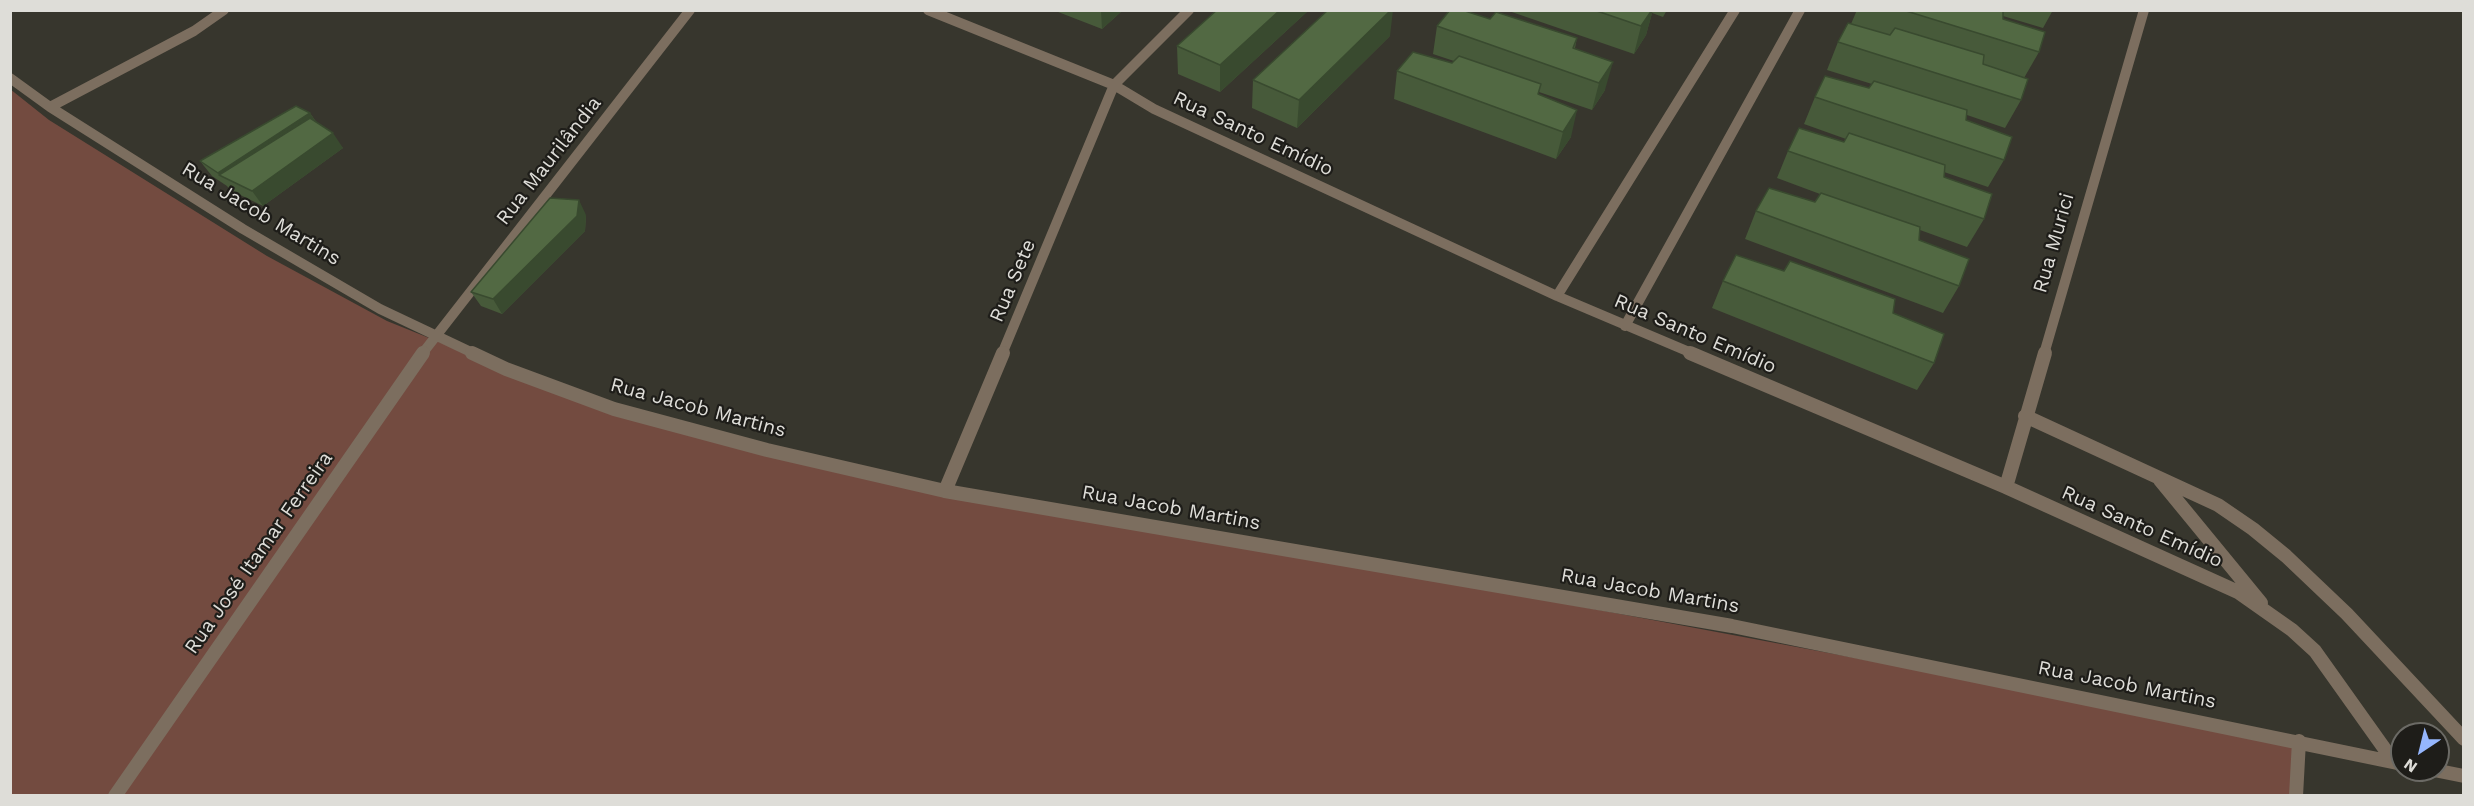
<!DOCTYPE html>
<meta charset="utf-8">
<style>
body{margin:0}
#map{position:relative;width:2474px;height:806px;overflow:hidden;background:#37362d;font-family:"Work Sans",sans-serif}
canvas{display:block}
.frame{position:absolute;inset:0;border:12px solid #deddd8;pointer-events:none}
.north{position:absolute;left:2390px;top:722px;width:60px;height:60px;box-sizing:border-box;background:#1e1d19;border:2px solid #6b6a65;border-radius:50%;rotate:215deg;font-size:16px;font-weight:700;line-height:24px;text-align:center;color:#deddd8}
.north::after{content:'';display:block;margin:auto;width:21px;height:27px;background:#95b6fd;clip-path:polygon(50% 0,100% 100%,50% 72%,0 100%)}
</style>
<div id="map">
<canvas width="2474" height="806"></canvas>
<div class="frame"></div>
<div class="north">N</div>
</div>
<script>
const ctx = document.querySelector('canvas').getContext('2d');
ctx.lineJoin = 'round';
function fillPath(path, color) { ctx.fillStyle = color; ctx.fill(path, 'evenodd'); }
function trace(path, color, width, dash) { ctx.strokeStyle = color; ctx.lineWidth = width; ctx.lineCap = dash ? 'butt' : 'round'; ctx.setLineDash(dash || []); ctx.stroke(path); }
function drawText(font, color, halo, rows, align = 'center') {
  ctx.font = font + ' "Work Sans",sans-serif'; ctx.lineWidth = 4.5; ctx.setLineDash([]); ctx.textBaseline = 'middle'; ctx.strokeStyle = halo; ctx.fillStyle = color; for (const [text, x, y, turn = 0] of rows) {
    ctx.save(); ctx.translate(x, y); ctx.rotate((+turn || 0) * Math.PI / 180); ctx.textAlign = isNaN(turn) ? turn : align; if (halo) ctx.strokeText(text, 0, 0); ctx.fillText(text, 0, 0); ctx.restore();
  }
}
fillPath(new Path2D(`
 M10 89 49 120 267 256 387 321 506 369 767 450 1113 519 2299 741 2296 795H11Z`), '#734b40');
trace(new Path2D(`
 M928 10 1114 85 1154 109 1557 296 1694 354
 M10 78 50 107 243 229 380 309 475 354
 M50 107 194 31 224 10
 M1557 296 1735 10
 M1625 326 1800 10
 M422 354 690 10
 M1002 354 1114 85 1189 10
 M2044 354 2144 10`), '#7c6e5f', 10);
trace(new Path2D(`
 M472 353 506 369 614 409 767 450 945 491 1732 626 2402 764
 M1690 353 2006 487 2238 592 2292 630 2315 651 2394 762
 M2025 416 2218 505 2253 529 2286 556 2347 614 2464 739
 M2160 480 2261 603
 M2006 487 2045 353
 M945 491 1003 353
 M2434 770 2464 776
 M115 796 423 353
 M2296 796 2299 741`), '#7c6e5f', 14);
fillPath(new Path2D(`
 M1053 10H1122V11L1102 29Z
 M1217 10H1309L1220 92 1178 74 1177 46Z
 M1506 10H1667L1663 17 1652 13 1646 35 1634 54Z
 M1857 10H2053L2043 28 2003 16V19L2039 52 2024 78 2021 100 2005 128 1967 115 1966 120 2004 160 1988 187 1944 172V177L1984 219 1967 247 1920 230 1919 240 1959 286 1943 313 1745 239 1756 211 1815 202 1820 194 1777 178 1788 151 1844 142 1846 139 1804 124 1815 97 1869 88 1872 84 1827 70 1838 42 1851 24Z
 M1437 26 1577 38 1575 48 1605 90 1592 110 1539 92V95L1571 137 1556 159 1394 99 1397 71 1452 63 1454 61 1433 54Z
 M1390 36 1297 128 1252 108 1253 80Z
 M310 113 317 123 343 148 263 206 230 190 227 186 212 176 200 161Z
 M586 215 585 231 502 314 481 306 471 292Z
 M1723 281 1934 363 1917 390 1712 308Z`), '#475a3a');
fillPath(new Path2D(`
 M1101 10H1122V11L1102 29Z
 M1280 10H1309L1220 92V65Z
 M1391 10H1393L1390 36 1297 128 1299 100Z
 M1652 10H1653L1646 35 1634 54 1641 26Z
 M1613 62 1605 90 1592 110 1599 83Z
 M1577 110 1571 137 1556 159 1563 132Z
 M310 113 320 128 220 176 218 173Z
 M333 133 343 148 263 206 252 191Z
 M579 200 586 215 585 231 502 314 493 299Z`), '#394a2f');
const building = new Path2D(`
 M1217 10H1280L1220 65 1177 46Z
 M1328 10H1391L1299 100 1253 80Z
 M1450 10H1462L1490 19 1496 12 1577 38 1573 48 1613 62 1599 83 1437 26Z
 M1594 10H1652L1641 26Z
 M1903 10H2003V19L2045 32 2039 52Z
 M1848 23 1890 35 1895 28 1984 55 1983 64 2028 79 2021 100 1838 42Z
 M1413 52 1452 63 1459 56 1541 84 1538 94 1577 110 1563 132 1397 71Z
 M1825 76 1869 88 1874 81 1967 110 1966 120 2012 137 2004 160 1815 97Z
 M296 106 310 113 218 173 200 161Z
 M310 118 333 133 252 191 219 175Z
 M1799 128 1844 142 1849 133 1945 165 1944 177 1992 194 1984 219 1788 151Z
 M1769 188 1815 202 1821 193 1920 227 1919 240 1969 259 1959 286 1756 211Z
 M550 198 579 200 577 216 493 299 471 292Z
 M1736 255 1784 271 1790 261 1895 299 1893 313 1944 334 1934 363 1723 281Z`);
fillPath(building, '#526943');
trace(building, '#394a2f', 1.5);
drawText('20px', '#deddd8', '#1e1d19', [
 ["Rua Santo Emídio",1253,134,25],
 ["Rua Maurilândia",549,161,-52],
 ["Rua Jacob Martins",261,214,31],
 ["Rua Murici",2054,243,-74],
 ["Rua Sete",1013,281,-67],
 ["Rua Santo Emídio",1695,334,23],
 ["Rua Jacob Martins",698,408,15],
 ["Rua Jacob Martins",1171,508,10],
 ["Rua Santo Emídio",2142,527,24],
 ["Rua José Itamar Ferreira",259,553,-55],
 ["Rua Jacob Martins",1650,591,10],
 ["Rua Jacob Martins",2127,685,11]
]);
</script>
